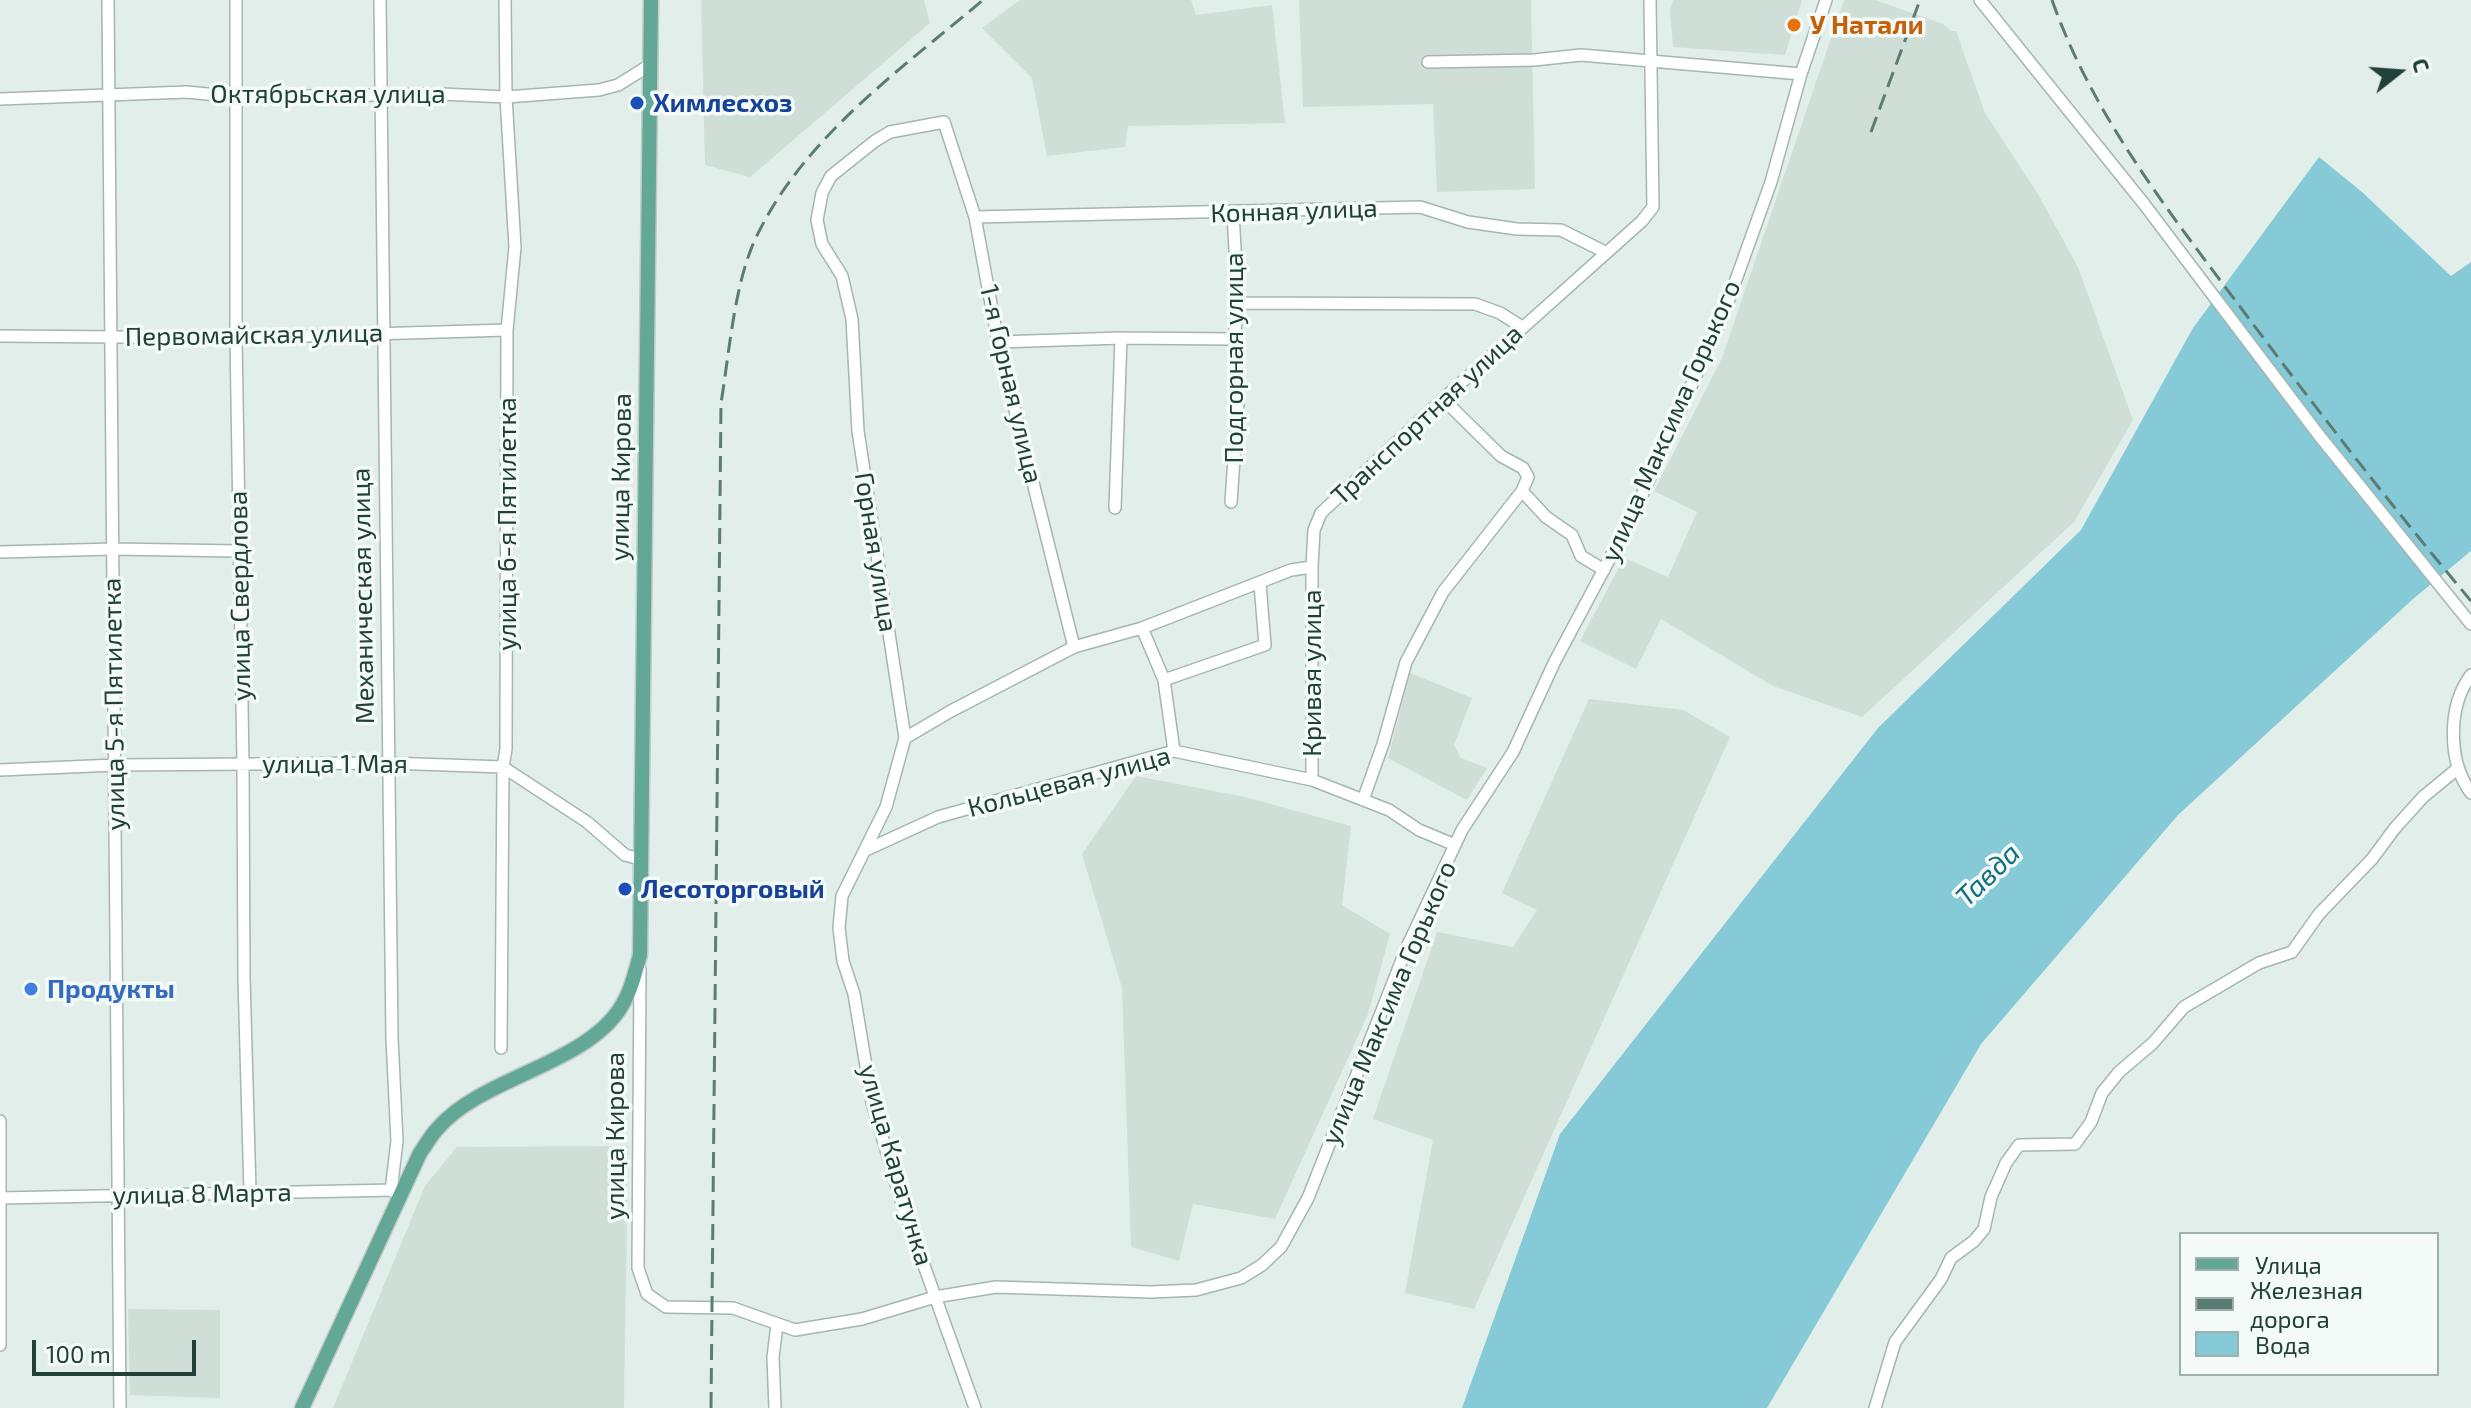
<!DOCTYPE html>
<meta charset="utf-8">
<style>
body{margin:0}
#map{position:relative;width:2471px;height:1408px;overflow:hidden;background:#e2eee9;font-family:"Exo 2",sans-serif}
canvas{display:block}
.legend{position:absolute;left:2179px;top:1232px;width:260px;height:144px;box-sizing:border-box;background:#f3faf7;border:2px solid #9fb0ab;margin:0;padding:10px 14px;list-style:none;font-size:24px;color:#214038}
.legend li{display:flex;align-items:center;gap:16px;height:40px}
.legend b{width:40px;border:2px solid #9fb0ab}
.north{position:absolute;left:2359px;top:32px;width:80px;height:80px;-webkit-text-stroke:6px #f3faf7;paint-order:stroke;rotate:73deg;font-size:22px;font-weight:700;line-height:32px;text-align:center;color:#214038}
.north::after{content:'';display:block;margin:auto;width:28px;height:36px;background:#214038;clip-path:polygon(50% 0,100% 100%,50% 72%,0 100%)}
.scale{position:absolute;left:32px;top:1340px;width:164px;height:36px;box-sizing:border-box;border:4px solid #214038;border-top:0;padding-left:10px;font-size:24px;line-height:28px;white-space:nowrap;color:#214038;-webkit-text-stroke:6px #f3faf7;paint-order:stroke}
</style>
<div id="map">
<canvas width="2471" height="1408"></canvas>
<ul class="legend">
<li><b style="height:10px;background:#63a796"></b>Улица</li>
<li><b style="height:10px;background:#5b7c73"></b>Железная дорога</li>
<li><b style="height:22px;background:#86c9d7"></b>Вода</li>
</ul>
<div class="north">С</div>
<div class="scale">100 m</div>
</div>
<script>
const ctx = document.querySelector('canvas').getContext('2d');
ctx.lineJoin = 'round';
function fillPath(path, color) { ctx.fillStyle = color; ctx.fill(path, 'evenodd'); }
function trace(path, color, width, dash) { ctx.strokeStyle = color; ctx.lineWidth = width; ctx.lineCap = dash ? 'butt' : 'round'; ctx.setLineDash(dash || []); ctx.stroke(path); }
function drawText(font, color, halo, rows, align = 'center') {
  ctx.font = font + ' "Exo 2",sans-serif'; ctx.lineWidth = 7; ctx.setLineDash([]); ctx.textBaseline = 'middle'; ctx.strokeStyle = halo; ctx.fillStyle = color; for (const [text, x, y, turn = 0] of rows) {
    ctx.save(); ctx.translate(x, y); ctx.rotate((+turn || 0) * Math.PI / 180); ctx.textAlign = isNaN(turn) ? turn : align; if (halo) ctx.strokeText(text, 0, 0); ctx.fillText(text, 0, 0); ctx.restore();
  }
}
fillPath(new Path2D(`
 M701 0H924L930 23 750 177 705 165Z
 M1020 0H1191L1196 15 1272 5 1285 123 1128 126 1125 147 1047 156 1032 78 982 28Z
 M1299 0H1531L1535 189 1437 192 1433 104 1303 107Z
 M1673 0H1802L1785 55 1673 47 1670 11Z
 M1844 0H1875L1943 24 1951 31H1956L1985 113 2038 194 2078 267 2133 420 2074 522 1862 717 1773 686 1661 619 1636 669 1580 641 1624 558 1668 577 1697 512 1654 491 1722 358Z
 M1410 673 1472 698 1454 745 1461 758 1487 768 1467 800 1388 758Z
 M1589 699 1683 710 1730 737 1474 1309 1405 1293 1433 1140 1373 1119 1437 932 1513 947 1537 910 1502 893Z
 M1136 776 1245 797 1351 826 1342 905 1390 934 1368 1014 1275 1219 1193 1204 1179 1261 1131 1247 1122 988 1082 854Z
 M628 1146 624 1408H333L425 1186 457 1147Z
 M128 1309 220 1310V1398L130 1395Z`), '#d0ded8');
fillPath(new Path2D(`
 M2319 157 2362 192 2451 276 2471 262V551L2413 599 2178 815 1981 1044 1767 1408H1462L1560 1134 1878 728 2081 530 2193 328Z`), '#86c9d7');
const minor = new Path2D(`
 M108 0 120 1408
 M236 0V338L243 764 244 978 250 1192
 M380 0 392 1038 397 1141 391 1191
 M1980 0 2144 204 2318 434 2471 624
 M1428 62 1534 60 1581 55 1801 74
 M0 99 187 92 237 97 442 94 506 97 599 90 618 85 650 65
 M975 217 1420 207 1468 222 1517 229 1561 230 1605 252
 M1238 303 1475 304 1500 313 1522 327
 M0 336 236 338 507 330
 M998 342 1121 338 1234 339
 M1443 399 1501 456 1523 468 1528 477 1522 491 1546 517 1572 535 1581 556 1604 570
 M1231 502 1239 388 1234 339 1238 303 1233 213
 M1115 508 1121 338
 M0 552 113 549 239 551
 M1312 567V780
 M1142 628 1164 680 1174 751
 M2471 675C2447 707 2448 762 2471 793
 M1164 680 1265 645 1260 584
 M905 738 951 711 1074 647 1142 628 1291 570 1312 567 1314 530 1321 513 1443 399 1642 221 1653 207 1650 0
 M0 770 115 765 389 763 503 767 587 822 625 855 640 859
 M1363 800 1383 744 1406 662 1443 592 1522 491
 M866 850 938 817 1174 751 1312 780 1389 810 1419 830 1455 845
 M640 969 638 1268 647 1294 666 1307 733 1308 795 1330 862 1319 935 1297 996 1287 1151 1292 1196 1290 1241 1278 1262 1265 1281 1247 1308 1198 1407 947 1462 830 1513 752 1555 661 1633 515 1724 313 1771 182 1801 74 1826 0
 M501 1048 503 767 506 749 507 330 515 247 506 97 505 0
 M0 1121V1345
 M0 1198 395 1190
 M775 1408 773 1357 777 1325
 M975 1408 902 1204 872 1102 854 994 843 961 839 928 842 896 886 807 905 738 858 431 852 319 842 276 822 244 817 220 822 193 831 176 875 141 890 132 944 122 975 217 998 342 1074 647
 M1875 1408 1895 1342 1941 1279 1951 1258 1974 1241 1984 1229 1991 1197 2006 1163 2019 1145 2075 1144 2091 1122 2102 1093 2119 1072 2153 1043 2184 1007 2259 963 2292 952 2319 914 2372 859 2395 828 2423 797 2457 769`);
const major = new Path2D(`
 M302 1408 420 1153C426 1145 431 1135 438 1128 482 1077 585 1065 621 1007 631 991 635 973 640 955L651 0`);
trace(minor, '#a4b6b0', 14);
trace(major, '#c1cac7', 17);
trace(minor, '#fff', 11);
trace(major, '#63a796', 14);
trace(new Path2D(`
 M2052 0C2091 111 2165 207 2235 300 2311 402 2389 503 2471 601
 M1871 132 1920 0
 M711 1408 721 403C729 355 734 287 754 242 800 140 900 70 983 0`), '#5b7c73', 3, [16, 8]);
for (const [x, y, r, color] of [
 [1794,25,8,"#e8710a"],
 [637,103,8,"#1a4fb4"],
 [625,889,8,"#1a4fb4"],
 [31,989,8,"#3f7fe0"]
]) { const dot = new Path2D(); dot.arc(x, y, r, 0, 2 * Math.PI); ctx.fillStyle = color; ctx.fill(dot); trace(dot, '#f3faf7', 3); }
drawText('bold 26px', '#c56008', '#f3faf7', [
 ["У Натали",1810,25]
], 'left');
drawText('26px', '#214038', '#f3faf7', [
 ["Октябрьская улица",328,94],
 ["Конная улица",1294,211,-2],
 ["Первомайская улица",254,335,-1],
 ["Подгорная улица",1234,358,-90],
 ["1-я Горная улица",1011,384,77],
 ["Транспортная улица",1427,415,-43],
 ["улица Максима Горького",1671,421,-66],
 ["улица Кирова",621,477,-89],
 ["улица 6-я Пятилетка",507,524,-90],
 ["Горная улица",876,552,81],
 ["улица Свердлова",240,596,-91],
 ["Механическая улица",363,596,-91],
 ["Кривая улица",1312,673,-90],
 ["улица 5-я Пятилетка",114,704,-91],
 ["улица 1 Мая",335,764],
 ["Кольцевая улица",1069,782,-15],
 ["улица Максима Горького",1389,1003,-67],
 ["улица Кирова",615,1136,-90],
 ["улица Каратунка",896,1165,74],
 ["улица 8 Марта",202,1194,-1]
]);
drawText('bold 26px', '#164399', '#f3faf7', [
 ["Химлесхоз",653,103],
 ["Лесоторговый",641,889]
], 'left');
drawText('bold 26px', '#366cbe', '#f3faf7', [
 ["Продукты",47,989]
], 'left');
drawText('italic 28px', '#166e81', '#f3faf7', [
 ["Тавда",1988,875,-44]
]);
</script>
